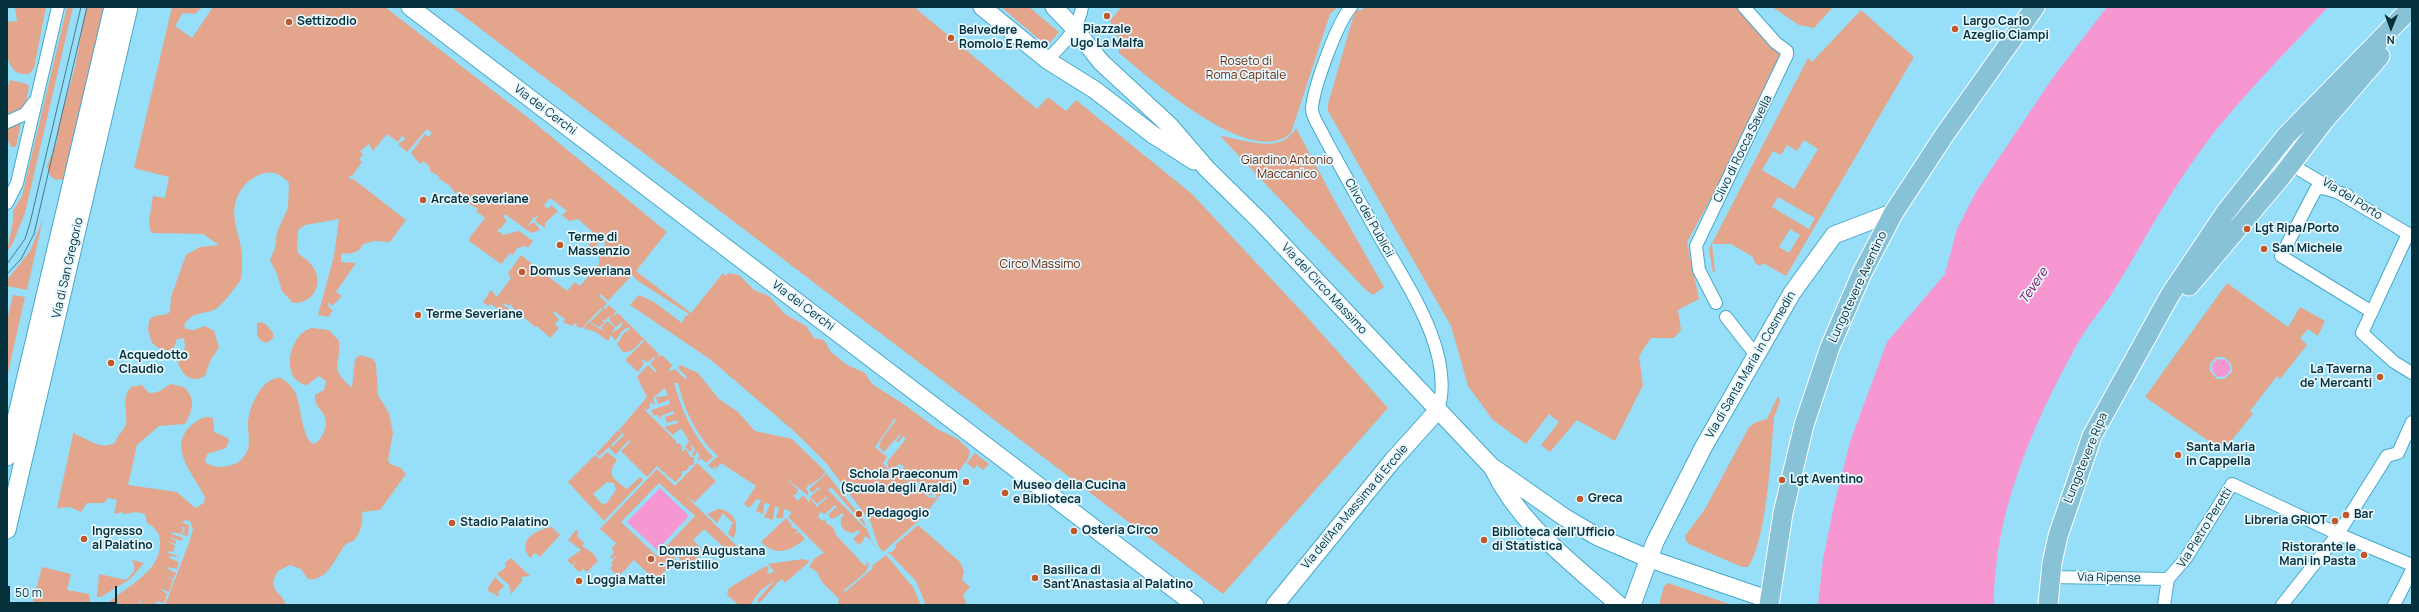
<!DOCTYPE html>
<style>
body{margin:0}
#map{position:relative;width:2419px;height:612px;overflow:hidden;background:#97dff9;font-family:Manrope,sans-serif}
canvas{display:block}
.frame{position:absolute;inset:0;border:8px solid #04303c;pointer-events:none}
.north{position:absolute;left:2371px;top:8px;width:40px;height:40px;-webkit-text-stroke:3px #e6f7fe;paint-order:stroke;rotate:181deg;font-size:11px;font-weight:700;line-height:16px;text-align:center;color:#04303c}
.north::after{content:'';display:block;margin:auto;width:14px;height:18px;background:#04303c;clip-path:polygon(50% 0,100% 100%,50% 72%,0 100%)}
.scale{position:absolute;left:8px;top:586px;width:109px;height:18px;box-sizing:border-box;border:2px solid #04303c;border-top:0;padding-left:5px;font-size:12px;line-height:14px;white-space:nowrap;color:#04303c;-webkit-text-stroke:3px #e6f7fe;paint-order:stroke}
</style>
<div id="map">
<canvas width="2419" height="612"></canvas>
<div class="frame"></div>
<div class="north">N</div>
<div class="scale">50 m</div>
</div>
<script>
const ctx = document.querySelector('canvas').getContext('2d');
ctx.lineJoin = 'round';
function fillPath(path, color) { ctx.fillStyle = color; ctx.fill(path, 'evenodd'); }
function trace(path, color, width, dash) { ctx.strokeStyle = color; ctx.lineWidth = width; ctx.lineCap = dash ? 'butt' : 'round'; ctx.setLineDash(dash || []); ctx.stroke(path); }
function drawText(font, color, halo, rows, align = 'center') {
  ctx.font = font + ' Manrope,sans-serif'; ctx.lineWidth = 3.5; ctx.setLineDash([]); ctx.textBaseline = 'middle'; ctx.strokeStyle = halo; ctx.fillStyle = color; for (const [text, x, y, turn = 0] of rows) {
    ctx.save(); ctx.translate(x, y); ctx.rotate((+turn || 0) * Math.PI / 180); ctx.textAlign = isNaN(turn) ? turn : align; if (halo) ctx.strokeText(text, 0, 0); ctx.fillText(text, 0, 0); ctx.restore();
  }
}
fillPath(new Path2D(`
 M15 7H46L34 68 29 74C1 77 7 40 7 22L17 21Z
 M67 7H73L25 213 12 245 7 251 13 221V211L22 196Z
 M86 7H106L64 179 56 180 50 176 47 166 57 141 58 128 75 67Z
 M172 7H202L195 14 183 13 175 26 192 38 213 7H385L531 120 667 232 636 271 691 313 723 273 725 276 729 273 739 275 754 290 769 296 785 314 806 326 814 338 824 340 831 352 847 365 865 373 872 384 905 405 937 429 958 439 970 451 968 459 924 516 883 552 878 545 870 521 827 464 795 432 711 360 630 305 639 295 654 302 682 323 686 315 688 316 689 314 638 281 632 275 608 301 601 294 599 296 607 303 603 308 605 309 609 305 616 311 612 316 618 313 659 354 657 357 662 355 672 365 668 372 675 369 685 379 687 377 678 368 680 365 698 373 719 399 738 412 755 431 792 439 823 469 864 521 872 543 882 553 867 537H864V540L859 545 853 539 860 532 858 530 853 533 845 531 841 525V518L844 515 841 513 840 515 832 519 828 515 835 508 838 509 835 505 825 514 820 512 818 517 823 521 826 519V523L833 527 836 535 865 566 867 562 869 564 866 572 844 590 845 592 873 568 872 566 886 555 913 587 921 605H838L839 599 822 582 817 572 809 567 815 558 824 553 788 517 792 512 784 509 783 518H776L779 508 775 506 773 520 764 517 770 504 764 503 763 514 756 511 761 500 757 499 749 508 744 504 756 486 721 463 714 471 716 465 712 469 708 465 718 456C696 436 685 411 678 383H674C682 411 693 436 713 457L706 463 701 458 699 460 697 459 700 456 696 451 695 457 692 454 695 450 690 443 692 450 690 452 685 447 689 441 681 428 673 435 664 427 678 423 676 420 667 423 665 417 674 414 673 411 661 416V419L657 415 654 416 651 410 670 404 669 400 658 404 656 397 668 396 665 388 653 398 655 405 650 402V408L647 410 645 408 644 409 676 441V444L679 443 682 446V452L686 449 690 457H694V465H690L686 471H682V475L676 482 665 474 666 471 664 473 657 466 647 477 621 451 630 442 629 440 615 455 609 447 599 456 596 454 618 430 622 434 611 445 612 447 624 435 619 430 647 397 637 377 648 365 655 372 657 371 650 364 655 358 654 357 648 362 640 359 644 363 638 372 625 360 644 341 642 340C637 345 633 353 623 352L617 344 624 333 630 329 629 327 623 330 615 341 611 335 608 341 596 332 583 328 589 322 605 332 601 328 607 321 615 327 612 333 621 327 623 321 616 327 609 320 610 316 604 321 602 320 604 323 599 327 590 322 602 310 601 308 582 328 576 326 577 322 572 326 563 322 565 319 554 311 553 313 559 319 555 324 559 328 550 338 537 326 535 327 511 306 513 302 509 306 505 303 503 305 514 312 509 317 491 304 488 306 483 302 491 290 497 297 511 278 508 273 521 255 567 291 575 282 580 286 599 264V253L606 244 604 241 598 243 593 253 588 249 594 233 578 219 569 221 562 215 567 211 550 198 544 205 548 209 551 205 558 211 545 223V228L535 221 538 216 533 218 528 226 534 222 540 230 531 233 505 214 503 217 507 220 501 228 497 230 503 235 519 231 533 241 528 248 525 246 517 248 513 255 510 253 501 264 469 241 470 237 485 218 476 211 478 209 464 201 466 198 459 192 456 194 450 186 438 178 440 177 430 171V167L423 161 420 164 411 153 425 134 428 137 432 133 427 129 407 152 398 144 405 139 402 135 398 142 387 134 373 151 369 144 360 151 363 155 359 159 362 162 353 175 349 176 350 180 352 178 406 220 390 242 374 241 363 244C359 254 351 253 341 254V262L356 263 336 292 342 296 332 306 329 302 328 306 333 311 329 315 330 317 318 315 334 256 339 219 305 225 298 230 297 251C300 257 307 258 311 264 325 281 315 304 293 303L282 291 277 274 270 260 275 248 277 232 288 208 289 183C282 176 276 171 265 173 256 175 249 180 243 187 227 209 237 226 241 248 242 254 242 260 242 266 242 270 242 277 240 281 237 286 221 306 216 309 204 315 190 311 184 326L186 329 194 330 205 326 214 331 219 347 210 361 205 376C192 384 181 375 178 362L185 347 184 338 177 339 173 350H161L152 343 148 330 149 321C154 312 163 318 170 312L171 297 186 255 200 247 219 245 203 234 151 233 149 222 153 196 165 198 169 177 134 168ZM895 418 896 420 881 440 879 447 884 452 900 434 901 435 896 441 899 442 903 436 906 439 887 462 888 467 893 471 899 464 904 466 902 473 906 481 915 483 924 482 925 484 922 488 930 496 935 492 937 498 928 497 916 485 908 484 900 472H890L883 463 887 457 875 447ZM824 472 826 474 809 489 812 493 819 487 821 491 819 489 810 497 817 504 825 498V495L827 498 817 507 810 498V503L803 495 798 501 818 525 793 495 797 494 798 490 785 477 808 496V491L796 480 806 489 808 486 807 484 810 485 823 476ZM831 487 867 528 866 529 828 490Z
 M452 7H914L1037 109 1048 97 1066 111 1076 100 1192 194 1306 316 1388 408 1223 594Z
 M1001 7H1029L1059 32 1047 46Z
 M1121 7H1338L1330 14 1291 133C1251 170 1150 78 1119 53V39L1110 21Z
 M1365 7H1737L1782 54 1725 173 1687 242 1699 299 1678 310 1681 330 1674 338H1651L1639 356 1643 385 1615 441 1577 420 1550 452 1541 445 1559 422 1549 414 1526 444 1493 420 1468 386 1451 326 1328 111V104L1354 14 1356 10H1362Z
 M1772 7H1833L1814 28 1799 25Z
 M1861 10 1914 57 1786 276 1763 263 1760 266 1755 263 1753 257 1731 244H1712L1715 271 1713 273 1709 249 1808 58 1812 62ZM1804 140 1818 149 1794 189 1762 170 1773 151 1781 155 1787 145 1797 151ZM1778 197 1815 218 1809 229 1772 207ZM1790 229 1800 235 1789 253 1779 247Z
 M10 80 27 84 29 87 25 108 7 116V90Z
 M21 122 16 147H11L7 138V128Z
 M1296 128 1331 194 1384 287 1373 295 1366 290 1220 136C1244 139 1281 156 1296 128Z
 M43 219 27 290 7 286V280L30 251Z
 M2227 283 2288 327 2300 307 2325 321 2318 336 2308 329 2300 338 2307 345 2280 379 2277 376 2250 411 2253 414 2223 451 2145 397ZM2217 357H2224L2231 364 2232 372 2224 379H2217L2210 371V364Z
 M13 295 25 297 7 377V320Z
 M260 322 266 324 273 333V338L267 343 261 341 257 335V323Z
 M312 328 329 330 339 341C341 368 328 366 352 388L355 359 360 355 373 359 376 364 378 395 389 413 393 433 388 460 390 464 401 468 406 474 380 510 362 512C364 520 360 536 353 541 350 543 347 542 345 545 335 557 328 582 308 579L301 569 290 565 278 571C266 591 281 590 286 605H165L189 543 193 529 190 521 184 520 183 523 189 525 188 536 182 535 185 528 181 526 183 529 181 534 172 532V534L183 538 181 541 169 537 176 541V544L169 542 175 546 173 552 168 551V553L181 557 170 556 169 558 179 562 177 569 168 567V569L176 573 173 579 164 575 173 580 169 592 159 588 167 594 164 603 155 601 158 605H148V602L146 605H141V600L139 605H106C124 587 161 573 160 543 160 533 156 528 147 523L145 514 136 512 124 514 122 512 114 514 117 500 108 498 104 503H87L81 512 70 507 57 508 74 430 75 434C90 440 99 450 115 443 117 435 124 431 126 424 128 411 121 398 131 387L142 385 149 393C159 393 162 390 170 384L184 387C196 399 193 410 185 424L159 426 137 445 128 485 177 492 195 508 204 503 205 497C195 476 165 446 193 424 199 419 205 415 213 418L214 432 228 438 229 441 226 448 207 454 205 462C215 470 229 467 239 462 243 458 246 454 248 449 250 441 248 433 248 424 248 408 262 376 281 378 287 382 293 387 296 394 301 406 302 440 314 444 320 441 321 437 324 432 332 411 314 412 315 395L324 390 326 381 319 376 307 385C279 380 289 333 312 328Z
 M1778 396 1780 402 1774 417C1771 452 1767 541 1748 567H1742L1689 544 1686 541 1685 536 1705 509 1749 427 1756 422 1767 419Z
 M607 452 617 460C605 475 614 479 627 489L640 477 643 480 604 521 568 482 595 455 600 459ZM607 482 614 483 616 490 607 503 602 504 593 494Z
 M975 453 989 464 983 470 977 465 974 469 967 463Z
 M697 463 716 481 695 502 687 497 741 550 734 557 704 529 693 540 703 550 701 552 687 541 701 554 688 567 673 552 671 554 676 559 656 581 634 560 621 574 619 572 616 575 610 568 613 565 611 563 617 555 612 559 610 557 614 553 612 548 616 543 600 529 657 469 675 486ZM659 483 695 516 657 556 621 522Z
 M718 509C734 510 741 526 733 538L728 534 732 524H734L723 513 717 523 707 514Z
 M786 518 792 525 791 527 798 530 794 535 799 532 805 539C791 551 776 557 761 542Z
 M918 525 960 562 964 571 962 580 970 587 963 595 967 605H926L916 581 888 552H892L896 547 895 545Z
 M552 527 560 535 540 557 535 553 530 558C516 540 537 529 552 527Z
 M576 530 578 532 577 536 584 543 582 546 593 553 598 561 587 572 583 569 579 572 573 566 576 561 572 565 567 560 581 550 568 540Z
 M511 558 530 576 522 577V581L511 594 509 585 497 574 506 567 505 563Z
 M803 559 810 561 785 583 782 579 778 582 759 604 758 599 775 580 760 591 750 605H739L727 595 729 588 766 566 769 568 767 573 770 574 773 571 779 577 768 564Z
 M132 560 144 563 130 579 101 597H97L99 574 126 580C132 573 138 571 132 560Z
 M42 567 71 574 67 590 89 594 90 604 102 605H32Z
 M495 577 504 586 498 592 499 597 487 590Z
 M1668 583 1732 605H1659L1664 586Z`), '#e3a58b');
fillPath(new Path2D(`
 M2107 7H2328C2283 56 2234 103 2196 157 2164 201 2140 249 2111 295 2099 313 2084 330 2074 350 2032 426 1993 517 1994 605H1818L1823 559 1835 501 1850 442 1887 342 1945 274 1957 229 1976 192 2054 76Z
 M2212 368a9 9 0 1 1 18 0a9 9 0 1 1-18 0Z
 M660 488 689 516 657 550 627 522Z`), '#f797d2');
const street = new Path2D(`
 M1351 7C1337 23 1314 86 1312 108 1312 114 1315 120 1318 125 1337 162 1358 198 1378 234 1405 282 1456 353 1438 410
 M1047 60C1062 45 1079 29 1082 7
 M7 122 25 114 35 101
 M2290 164 2412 236
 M2347 195 2323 188 2316 189 2281 256 2372 312
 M7 203 17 183 58 7
 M2408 234 2362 333 2394 362 2412 373
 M1716 303 1699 270 1696 246 1787 55V51L1776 43 1744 7
 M1726 317 1755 354
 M2050 577 2168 579
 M2164 605 2168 579 2186 558 2232 484 2338 534 2412 565
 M2282 605 2338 534 2387 456 2398 453 2412 422
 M2394 605 2412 570`);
const secondary = new Path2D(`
 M410 7 1195 605
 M982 7 1047 60 1095 90 1152 134 1194 161
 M1054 7 1074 28 1101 62 1170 126 1207 169 1260 221 1491 466 1564 517 1598 537 1647 558 1770 600
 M7 457 113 7
 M1493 469C1523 529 1571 561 1619 605
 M7 530 129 7
 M1275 605 1393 460 1438 410
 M1632 605 1655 542 1704 446 1792 293 1834 235 1894 212`);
const primary = new Path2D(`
 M2189 286 2281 177 2324 121 2380 56
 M1769 605 1783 513 1804 425 1830 347 1862 273 1894 212 1945 134 2035 7
 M2048 605 2052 563 2058 536 2092 436 2170 295 2225 213 2286 136 2412 7`);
trace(street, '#48a8c7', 14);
trace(secondary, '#48a8c7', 19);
trace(primary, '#fff', 21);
trace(street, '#fff', 12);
trace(secondary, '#fff', 17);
trace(primary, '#88c2d6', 19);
trace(new Path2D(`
 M7 264 25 239 30 223 81 7
 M7 274 21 259 34 234 87 7`), '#437b8d', 1);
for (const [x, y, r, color] of [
 [1107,16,4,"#bf592b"],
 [289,22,4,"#bf592b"],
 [1955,29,4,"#bf592b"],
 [951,38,4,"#bf592b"],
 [423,200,4,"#bf592b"],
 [2247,229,4,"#bf592b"],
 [560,245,4,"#bf592b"],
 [2264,249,4,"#bf592b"],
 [522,272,4,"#bf592b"],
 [418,315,4,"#bf592b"],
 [111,363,4,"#bf592b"],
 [2380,377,4,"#bf592b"],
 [2178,455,4,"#bf592b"],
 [1782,480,4,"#bf592b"],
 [966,482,4,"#bf592b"],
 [1005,493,4,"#bf592b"],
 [1580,499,4,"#bf592b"],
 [859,514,4,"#bf592b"],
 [2346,515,4,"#bf592b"],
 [2335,521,4,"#bf592b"],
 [452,523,4,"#bf592b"],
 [1074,531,4,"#bf592b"],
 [84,539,4,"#bf592b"],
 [1484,540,4,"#bf592b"],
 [2364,555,4,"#bf592b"],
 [651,559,4,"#bf592b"],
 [1035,578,4,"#bf592b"],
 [579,581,4,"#bf592b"]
]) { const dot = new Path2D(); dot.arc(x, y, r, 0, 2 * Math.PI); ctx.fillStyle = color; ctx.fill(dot); trace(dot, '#e6f7fe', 1.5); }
drawText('bold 12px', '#04303c', '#e6f7fe', [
 ["Settizodio",297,22],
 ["Largo Carlo",1963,22],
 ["Azeglio Ciampi",1963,36],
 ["Piazzale",1107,30,"center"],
 ["Ugo La Malfa",1107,44,"center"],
 ["Belvedere",959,31],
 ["Romolo E Remo",959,45],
 ["Arcate severiane",431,200],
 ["Lgt Ripa/Porto",2255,229],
 ["Terme di",568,238],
 ["Massenzio",568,252],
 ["San Michele",2272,249],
 ["Domus Severiana",530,272],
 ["Terme Severiane",426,315],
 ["Acquedotto",119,356],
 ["Claudio",119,370],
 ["La Taverna",2372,370,"right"],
 ["de' Mercanti",2372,384,"right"],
 ["Santa Maria",2186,448],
 ["in Cappella",2186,462],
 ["Schola Praeconum",958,475,"right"],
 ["(Scuola degli Araldi)",958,489,"right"],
 ["Lgt Aventino",1790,480],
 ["Museo della Cucina",1013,486],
 ["e Biblioteca",1013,500],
 ["Greca",1588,499],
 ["Pedagogio",867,514],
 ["Bar",2354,515],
 ["Libreria GRIOT",2327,521,"right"],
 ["Stadio Palatino",460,523],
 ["Osteria Circo",1082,531],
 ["Ingresso",92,532],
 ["al Palatino",92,546],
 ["Biblioteca dell'Ufficio",1492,533],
 ["di Statistica",1492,547],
 ["Ristorante le",2356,548,"right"],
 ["Mani in Pasta",2356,562,"right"],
 ["Domus Augustana",659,552],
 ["- Peristilio",659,566],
 ["Basilica di",1043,571],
 ["Sant'Anastasia al Palatino",1043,585],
 ["Loggia Mattei",587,581]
], 'left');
drawText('12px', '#6a2b0d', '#e6f7fe', [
 ["Roseto di",1246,62],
 ["Roma Capitale",1246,76],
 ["Giardino Antonio",1287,161],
 ["Maccanico",1287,175],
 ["Circo Massimo",1040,265]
]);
drawText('12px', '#04303c', '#e6f7fe', [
 ["Via dei Cerchi",545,110,37],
 ["Clivo di Rocca Savella",1743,149,-64],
 ["Via del Porto",2352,199,32],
 ["Clivo dei Publicii",1369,218,61],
 ["Via di San Gregorio",68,268,-77],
 ["Lungotevere Aventino",1858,287,-65],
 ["Via del Circo Massimo",1324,289,47],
 ["Via dei Cerchi",803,306,37],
 ["Via di Santa Maria in Cosmedin",1751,365,-60],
 ["Lungotevere Ripa",2086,458,-68],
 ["Via dell'Ara Massima di Ercole",1355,507,-50],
 ["Via Pietro Peretti",2205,528,-58],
 ["Via Ripense",2109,578,1]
]);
drawText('italic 13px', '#7f0b5f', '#e6f7fe', [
 ["Tevere",2034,286,-56]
]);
</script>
